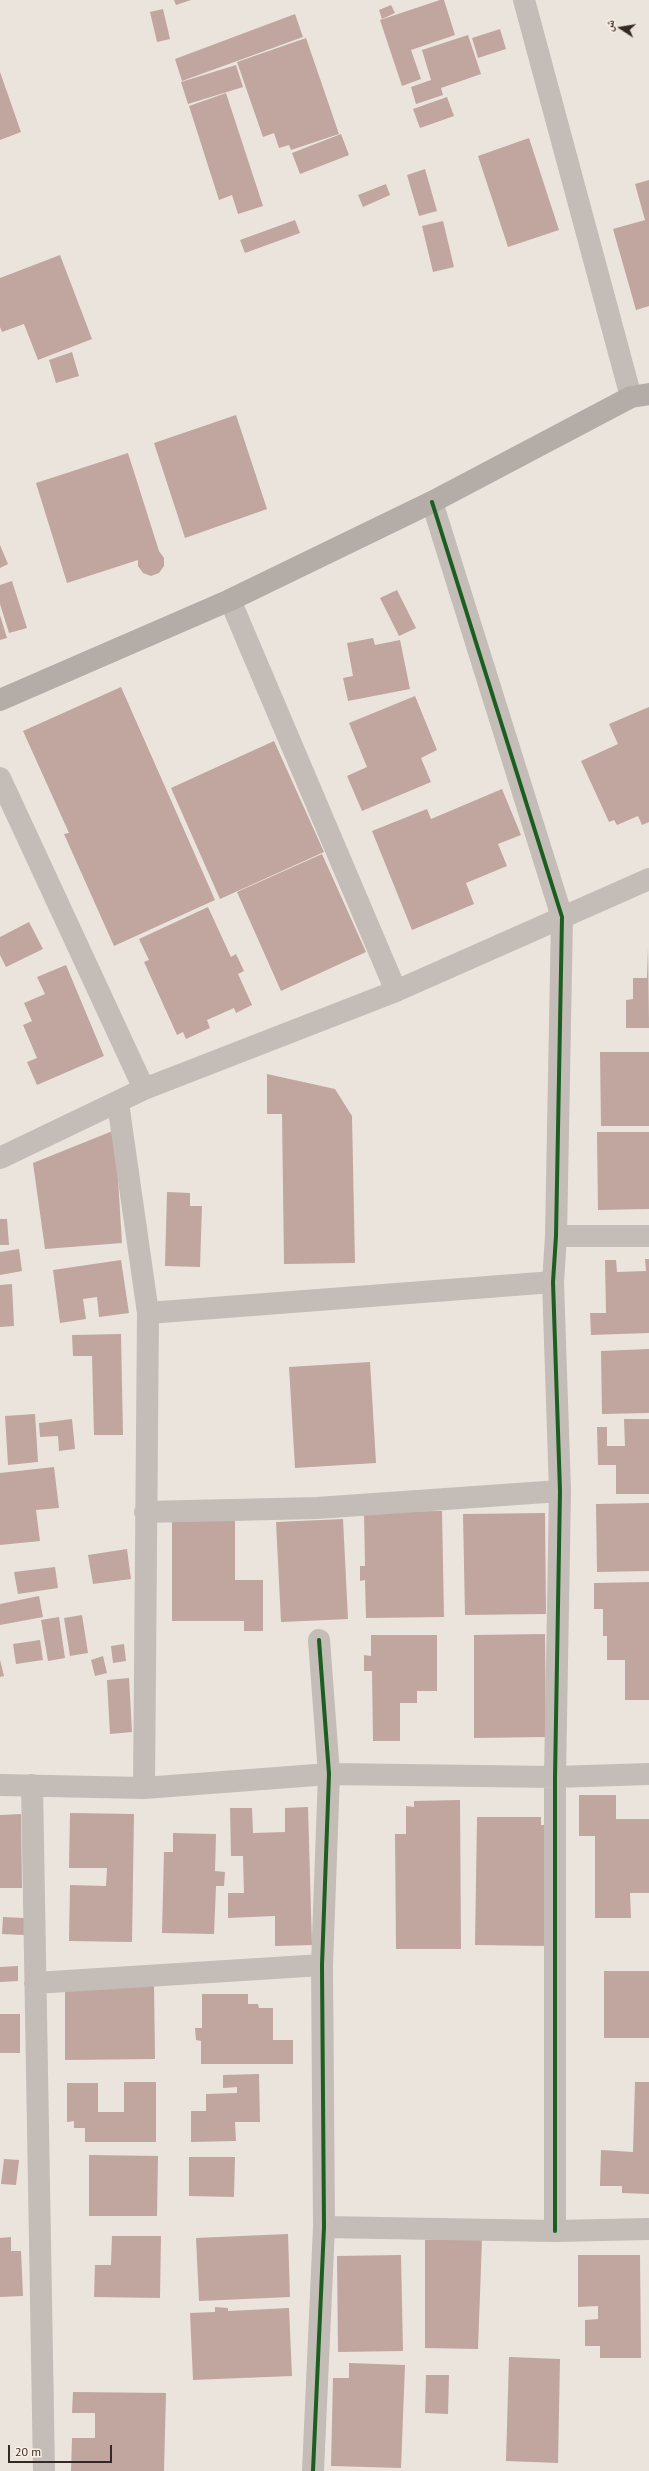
<!DOCTYPE html>
<meta charset="utf-8">
<style>
body{margin:0}
#map{position:relative;width:649px;height:2471px;overflow:hidden;background:#ebe4dd;font-family:"PT Sans","Noto Naskh Arabic",sans-serif}
canvas{display:block}
.north{position:absolute;left:601px;top:8px;width:40px;height:40px;-webkit-text-stroke:3px #f9eee3;paint-order:stroke;rotate:282deg;font-size:11px;font-weight:700;line-height:16px;text-align:center;color:#342925}
.north::after{content:'';display:block;margin:auto;width:14px;height:18px;background:#342925;clip-path:polygon(50% 0,100% 100%,50% 72%,0 100%)}
.scale{position:absolute;left:8px;top:2445px;width:104px;height:18px;box-sizing:border-box;border:2px solid #342925;border-top:0;padding-left:5px;font-size:12px;line-height:14px;white-space:nowrap;color:#342925;-webkit-text-stroke:3px #f9eee3;paint-order:stroke}
</style>
<div id="map">
<canvas width="649" height="2471"></canvas>
<div class="north">ش</div>
<div class="scale">20 m</div>
</div>
<script>
const ctx = document.querySelector('canvas').getContext('2d');
ctx.lineJoin = 'round';
function fillPath(path, color) { ctx.fillStyle = color; ctx.fill(path, 'evenodd'); }
function trace(path, color, width, dash) { ctx.strokeStyle = color; ctx.lineWidth = width; ctx.lineCap = dash ? 'butt' : 'round'; ctx.setLineDash(dash || []); ctx.stroke(path); }
fillPath(new Path2D(`
 M174 0H191L176 5Z
 M440 0H444L455 35 411 50 421 79 402 86 380 20Z
 M391 5 395 13 382 19 379 10Z
 M163 9 170 39 157 42 150 12Z
 M295 14 303 37 182 81 175 59Z
 M500 29 506 49 478 58 472 38Z
 M468 35 481 74 441 88 443 95 416 104 411 87 431 80 422 50Z
 M306 38 339 134 291 150 289 145 279 148 274 133 263 137 237 62Z
 M236 65 243 87 188 104 181 82Z
 M0 72 21 132 0 140Z
 M226 93 263 206 238 214 232 195 219 200 189 106Z
 M447 97 454 116 420 128 413 109Z
 M341 134 349 155 300 174 292 153Z
 M529 138 559 230 508 247 478 156Z
 M425 169 437 211 419 216 407 175Z
 M649 180V306L636 310 613 229 645 220 635 184Z
 M386 184 390 195 363 207 358 195Z
 M295 220 300 233 245 253 240 240Z
 M443 221 454 267 433 272 422 226Z
 M60 255 92 339 38 360 24 324 2 332 0 327V278Z
 M72 352 79 376 56 383 49 360Z
 M236 415 267 509 185 538 154 443Z
 M128 453 159 551 164 558V566L159 573 151 576 143 573 138 566V560L67 583 36 483Z
 M0 545 8 564 0 568Z
 M12 581 27 628 9 633 0 604V585Z
 M397 590 416 628 399 636 380 598Z
 M0 615 7 638 0 640Z
 M373 638 375 645 400 640 410 689 348 701 343 678 353 676 347 643Z
 M121 687 215 900 114 946 64 834 69 833 23 731Z
 M415 696 437 750 421 758 431 782 362 811 347 776 367 767 349 723Z
 M649 707V822L642 825 638 816 617 825 614 820 609 822 581 761 618 744 609 724Z
 M274 741 324 852 220 899 171 788Z
 M502 789 521 835 498 844 507 866 466 883 474 904 412 930 372 831 427 809 431 819Z
 M322 854 366 952 281 991 237 892Z
 M208 907 231 957 236 954 244 971 238 974 252 1005 236 1013 234 1008 207 1020 210 1028 186 1039 183 1032 177 1035 144 962 149 960 139 939Z
 M29 922 43 949 6 967 0 955V937Z
 M648 948 649 1028H626V1000L633 999V978H647Z
 M66 965 104 1056 37 1085 27 1062 37 1058 23 1025 32 1021 24 1003 45 994 37 977Z
 M600 1052H649V1126H601Z
 M267 1074 335 1089 352 1116 355 1263 284 1264 282 1114H267Z
 M115 1130 122 1243 45 1249 33 1163Z
 M597 1132H649V1209L598 1210Z
 M167 1192 190 1193V1206H202L200 1267 165 1266Z
 M0 1219H7L9 1245H0Z
 M19 1249 22 1271 0 1275V1252Z
 M645 1259H649V1333L591 1335 590 1313H606L605 1260H616L617 1272 646 1271Z
 M121 1260 129 1313 99 1317 97 1297 83 1299 86 1319 60 1323 53 1270Z
 M12 1284 14 1326 0 1327V1285Z
 M121 1334 123 1435H94L92 1356H73L72 1335Z
 M649 1349V1413L602 1414 601 1351Z
 M370 1362 376 1463 295 1468 289 1367Z
 M35 1414 38 1462 8 1465 5 1416Z
 M72 1419 75 1449 59 1451 58 1436 40 1437 39 1423Z
 M624 1419H649V1494H616V1465H598L597 1427H607V1446H625Z
 M54 1467 59 1508 36 1510 40 1541 0 1545V1473Z
 M649 1503V1571L597 1572 596 1504Z
 M442 1511 444 1617 366 1618 365 1580 360 1581V1566H365L364 1512Z
 M545 1513 546 1614 465 1615 463 1514Z
 M172 1518H235V1580H263V1631H244V1621H172Z
 M343 1519 348 1619 281 1622 276 1522Z
 M127 1549 131 1579 93 1584 88 1555Z
 M55 1567 58 1588 18 1594 14 1572Z
 M649 1582V1700H625V1660H607V1636H603V1609H594V1583Z
 M39 1596 43 1617 0 1625V1604Z
 M82 1615 88 1653 70 1656 64 1618Z
 M59 1617 65 1658 48 1661 41 1620Z
 M545 1634 546 1737 474 1738V1635Z
 M371 1635H437V1691H417V1703H400V1741H373L372 1671H364V1655L371 1656Z
 M40 1640 43 1660 16 1664 13 1644Z
 M124 1644 126 1661 113 1663 111 1646Z
 M103 1656 107 1673 95 1676 91 1660Z
 M0 1660 4 1676 0 1677Z
 M129 1678 132 1732 110 1734 107 1680Z
 M579 1795H616V1819H649V1893H630L631 1918H595V1836H579Z
 M460 1800 461 1949H396L395 1834H406V1806L414 1807V1801Z
 M308 1807 312 1945 275 1946V1916L228 1918V1893H244L243 1856H231L230 1808H252L253 1833 285 1832V1808Z
 M70 1813 134 1814 132 1942 69 1941 70 1885 106 1886 107 1868H69Z
 M21 1814 22 1888H0V1815Z
 M477 1817H541V1825H548L546 1946 475 1945Z
 M173 1833 216 1834 215 1871 225 1872 224 1886H216L214 1934 162 1933 164 1852H173Z
 M3 1917 25 1918 24 1935 2 1934Z
 M18 1966V1981L0 1982V1967Z
 M604 1971H649V2038H604Z
 M154 1985 155 2059 65 2060V1986Z
 M202 1994H248V2004H258L259 2008H273V2040H293V2064H201V2041L196 2040 195 2028H202Z
 M0 2014H20V2053H0Z
 M259 2074 260 2122H235L236 2141 191 2142V2111H206V2094L237 2093V2087L223 2088V2075Z
 M124 2082H156V2142H85V2128H74V2121L67 2122V2083H98V2112H124Z
 M635 2082H649V2194L622 2193V2186H600L601 2150 633 2152Z
 M89 2155 158 2156 157 2216H89Z
 M189 2157H235L234 2197 189 2196Z
 M4 2159 19 2160 16 2185 1 2184Z
 M288 2234 290 2297 199 2301 196 2238Z
 M112 2236H161L160 2298 94 2297 95 2265H111Z
 M11 2237V2251H21L23 2296 0 2297V2238Z
 M482 2239 478 2349 425 2348V2240Z
 M401 2255 403 2351 338 2352 337 2256Z
 M578 2255H640L641 2358H600V2346H585V2320L598 2319V2306L578 2307Z
 M215 2307 228 2308V2311L289 2308 292 2376 193 2380 190 2313 215 2312Z
 M509 2357 560 2359 558 2463 506 2461Z
 M349 2363 405 2365 401 2468 331 2466 333 2378H349Z
 M426 2375H449L448 2414 425 2413Z
 M73 2392 166 2393 164 2471H71L72 2438H95V2413H72Z`), '#c0a69e');
trace(new Path2D(`
 M524 0 631 397
 M432 502 562 917 556 1236 553 1282 560 1491 555 1777V2231
 M230 600 396 991
 M0 778 144 1089
 M118 1103 148 1313 144 1788
 M0 1158 144 1089 396 991 649 879
 M556 1236H649
 M148 1313 553 1282
 M145 1512 317 1508 560 1491
 M0 1785 144 1788 329 1774 555 1777 649 1774
 M32 1785 44 2471
 M35 1983 322 1965
 M324 2227 555 2231 649 2229
 M313 2471 324 2227 322 1965 329 1774 319 1640`), '#c4bcb6', 22);
trace(new Path2D(`
 M0 700 230 600 432 502 631 397 649 394`), '#b4aca7', 22);
trace(new Path2D(`
 M432 502 562 917 556 1236 553 1282 560 1491 555 1777V2231
 M313 2471 324 2227 322 1965 329 1774 319 1640`), '#1b5e20', 4);
</script>
